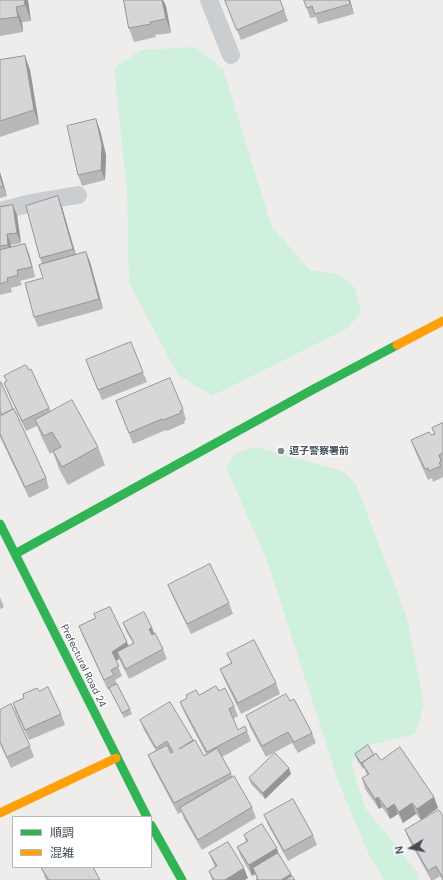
<!DOCTYPE html>
<meta charset="utf-8">
<style>
body{margin:0}
#map{position:relative;width:443px;height:880px;overflow:hidden;background:#eeedec;font-family:"DM Sans","Noto Sans JP",sans-serif}
canvas{display:block}
.legend{position:absolute;left:12px;top:816px;width:140px;height:52px;box-sizing:border-box;background:#fff;border:1px solid #b4b8bd;margin:0;padding:5px 7px;list-style:none;font-size:12px;color:#434e5b}
.legend li{display:flex;align-items:center;gap:8px;height:20px}
.legend b{width:20px;border:1px solid #b4b8bd}
.north{position:absolute;left:391px;top:828px;width:40px;height:40px;-webkit-text-stroke:3px #fff;paint-order:stroke;rotate:260deg;font-size:11px;font-weight:700;line-height:16px;text-align:center;color:#434e5b}
.north::after{content:'';display:block;margin:auto;width:14px;height:18px;background:#434e5b;clip-path:polygon(50% 0,100% 100%,50% 72%,0 100%)}
</style>
<div id="map">
<canvas width="443" height="880"></canvas>
<ul class="legend">
<li><b style="height:5px;background:#30b455"></b>順調</li>
<li><b style="height:5px;background:#ff9f0a"></b>混雑</li>
</ul>
<div class="north">N</div>
</div>
<script>
const ctx = document.querySelector('canvas').getContext('2d');
ctx.lineJoin = 'round';
function fillPath(path, color) { ctx.fillStyle = color; ctx.fill(path, 'evenodd'); }
function trace(path, color, width, dash) { ctx.strokeStyle = color; ctx.lineWidth = width; ctx.lineCap = dash ? 'butt' : 'round'; ctx.setLineDash(dash || []); ctx.stroke(path); }
function drawText(font, color, halo, rows, align = 'center') {
  ctx.font = font + ' "DM Sans","Noto Sans JP",sans-serif'; ctx.lineWidth = 3; ctx.setLineDash([]); ctx.textBaseline = 'middle'; ctx.strokeStyle = halo; ctx.fillStyle = color; for (const [text, x, y, turn = 0] of rows) {
    ctx.save(); ctx.translate(x, y); ctx.rotate((+turn || 0) * Math.PI / 180); ctx.textAlign = isNaN(turn) ? turn : align; if (halo) ctx.strokeText(text, 0, 0); ctx.fillText(text, 0, 0); ctx.restore();
  }
}
fillPath(new Path2D(`
 M195 47 223 69 272 227 310 270 340 275 355 288 361 312 348 328 212 396 178 375 129 283 127 190 114 69 141 50Z
 M256 447 342 471 356 484 408 621 424 705 415 734 365 746 351 762 365 808 417 872 419 880H384L370 857 339 784 268 563 226 467 236 453Z`), '#cef0dd');
trace(new Path2D(`
 M209 0 231 55
 M0 211 31 203 78 195`), '#caced1', 18);
trace(new Path2D(`
 M0 524 147 817
 M15 554 312 390 397 345
 M151 825 182 880`), '#30b455', 9);
trace(new Path2D(`
 M397 345 443 321
 M0 813 116 758`), '#ff9f0a', 9);
fillPath(new Path2D(`
 M0 0H28L31 21 22 22 23 32 0 36Z
 M123 0H163L166 6 171 33 155 35 156 37 134 42 129 28 124 2Z
 M225 0 284 10 288 21 241 40Z
 M304 0H350L354 14 318 24 316 17 310 18Z
 M25 56 30 70 39 124 0 137V60Z
 M100 130 106 155 105 180 82 186 78 175Z
 M0 172 7 196 0 198Z
 M0 207 17 215 21 243 11 245V247L25 244 29 254 35 277 20 281 22 285 11 288 12 292 0 295Z
 M62 207 76 255 86 252 90 262 103 309 38 327 34 317 43 278 42 264 40 258Z
 M86 360 143 372 147 382 102 400Z
 M29 370 49 408 51 412 98 447 105 465 68 485 59 469 53 452 50 454 42 438 37 426 26 431 8 393 4 383 6 381 4 376Z
 M0 383 46 478 49 488 29 498 0 437V416L1 415V414L0 415Z
 M116 401 183 409 186 420 184 421 185 423 167 431 166 430 133 444Z
 M443 423V477L433 482 432 478 428 480 415 451 411 440 434 434 432 428Z
 M168 585 229 603 233 614 191 634 172 595Z
 M0 597 4 607 0 609Z
 M94 614 128 646 133 643 127 633 123 623 152 628 154 634 163 649 167 659 129 679 119 659 116 661 122 676 115 680 130 709 132 714 124 718 110 689 108 690 83 636 79 626 95 618Z
 M227 654 276 683 280 694 241 714 224 679 220 669 231 663Z
 M39 691 61 714 65 725 29 740 16 713 13 703 24 698 23 694Z
 M219 691 234 706 238 716 233 719 238 730 247 731 251 741 222 757 231 773 232 777 252 807 256 818 202 850 184 819 182 812 178 814 152 765 148 755 156 751 144 730 140 720 193 740 204 756 206 754 184 712 180 702 187 698 186 695H199Z
 M290 701 312 733 316 743 298 753 292 743 266 757 250 727 246 716Z
 M0 710 30 746 34 757 11 768 0 744Z
 M355 754 374 755 434 797 438 808 421 820 416 814 403 823 398 814 390 819 382 807 379 809 365 789 362 778 367 775 364 768 363 769 357 760Z
 M291 774 265 799 251 784 249 778Z
 M264 815 313 835 317 845 288 861 268 825Z
 M443 816V880H442L440 876 434 880H431L409 840 405 830Z
 M244 835 279 854 291 876 295 880H257L255 874 252 876 241 857 237 847 246 842Z
 M209 853 248 878 245 880H212L209 871 215 867 213 863Z
 M41 867 100 880H46Z`), '#b8b8ba');
fillPath(new Path2D(`
 M24 0H28L31 21 25 5Z
 M162 0H163L166 6 171 33 166 19Z
 M349 0H350L354 14Z
 M16 7 22 22 23 32 18 17Z
 M25 56 30 70 39 124 34 110Z
 M96 119 100 130 106 155 105 180 101 170Z
 M0 172 7 196 3 186 0 176Z
 M58 196 62 207 77 259 73 249Z
 M13 205 17 215 21 243 17 233Z
 M7 234 11 245 12 255 8 245Z
 M25 244 29 254 35 277 32 267Z
 M86 252 90 262 103 309 99 299Z
 M152 628 156 638 153 640 149 629Z
 M127 642 131 652H117L119 659 115 662 112 652Z
 M289 768 291 774 265 799 263 793Z
 M378 797 382 807 379 809 375 799Z
 M434 797 438 808 421 820 417 809Z
 M412 803 416 814 403 823 399 812Z
 M394 804 398 814 390 819 387 809Z
 M277 848 280 859 253 868 255 874 252 876 249 865Z
 M244 868 248 878 245 880H225Z
 M291 874 293 880H281Z`), '#969697');
const building = new Path2D(`
 M0 0H24L25 5 16 7 18 17 0 19Z
 M124 0H162L166 19 150 22 151 24 129 28Z
 M225 0H280L284 10 237 30Z
 M304 0H349L350 4 315 14 312 6 307 8Z
 M25 56 34 110 0 121V60Z
 M96 119 102 145 101 170 78 175 67 126Z
 M0 176 3 186 0 187Z
 M58 196 73 249 40 258 26 206Z
 M13 205 17 233 7 234 8 245 0 246V207Z
 M25 244 32 267 17 270 18 275 7 278 8 281 0 284V250Z
 M86 252 99 299 34 317 25 283 43 278 39 265Z
 M131 342 143 372 98 390 86 360Z
 M26 365 29 370 31 369 49 408 22 421 4 383 7 381 4 376Z
 M170 378 183 409 180 411 181 413 163 420 162 419 129 433 116 401Z
 M1 382 13 409 2 415 0 411V383Z
 M72 400 98 447 62 467 53 451 61 447 52 432 44 436 35 420Z
 M14 409 46 478 25 487 0 434V416Z
 M443 423V453L439 455 441 461 439 463 441 466 429 471 428 468 425 469 411 440 429 432 431 435 435 434 432 428Z
 M210 564 229 603 187 624 168 585Z
 M110 607 127 642 112 652 119 666 111 670 114 675 104 680 79 626 96 618 94 614Z
 M144 612 152 628 149 629 152 635 155 633 163 649 126 669 117 652 134 643 123 623Z
 M254 640 276 683 238 703 220 669 232 663 227 654Z
 M117 684 130 709 122 713 109 688Z
 M216 686 219 691 225 688 234 706 229 709 238 730 245 726 247 731 207 752 180 702 187 698 186 695 196 690 199 695Z
 M48 687 61 714 25 730 13 703 24 698 23 694 37 688 39 691Z
 M286 694 290 701 294 699 312 733 294 742 288 732 262 746 246 716Z
 M170 702 193 740 179 749 195 740 204 756 217 748 231 773 174 803 148 755 167 745 171 753 173 752 167 741 156 748 140 720Z
 M11 704 30 746 7 757 0 742V710Z
 M368 745 374 755 361 763 355 754Z
 M400 747 434 797 417 809 412 803 399 812 394 804 387 809 378 797 375 799 362 778 369 774 362 763 376 753 381 760Z
 M275 753 289 768 263 793 249 778Z
 M234 776 252 807 198 840 180 808Z
 M293 799 313 835 284 851 264 815Z
 M439 810 443 816V878L436 866 428 871 405 830Z
 M262 824 277 848 249 865 237 847 248 841 244 835Z
 M228 842 244 868 225 880H214L209 871 217 866 209 853Z
 M278 853 291 874 281 880H256L258 879 253 868Z
 M41 867H93L100 880H49Z
 M292 876 295 880H285Z`);
fillPath(building, '#d6d6d8');
trace(building, '#969697', 1);
for (const [x, y, r, color] of [
 [281,451,4,"#7f868e"]
]) { const dot = new Path2D(); dot.arc(x, y, r, 0, 2 * Math.PI); ctx.fillStyle = color; ctx.fill(dot); trace(dot, '#fff', 1.5); }
drawText('bold 10px', '#434e5b', '#fff', [
 ["逗子警察署前",289,451]
], 'left');
drawText('10px', '#434e5b', '#fff', [
 ["Prefectural Road 24",83,666,64]
]);
</script>
